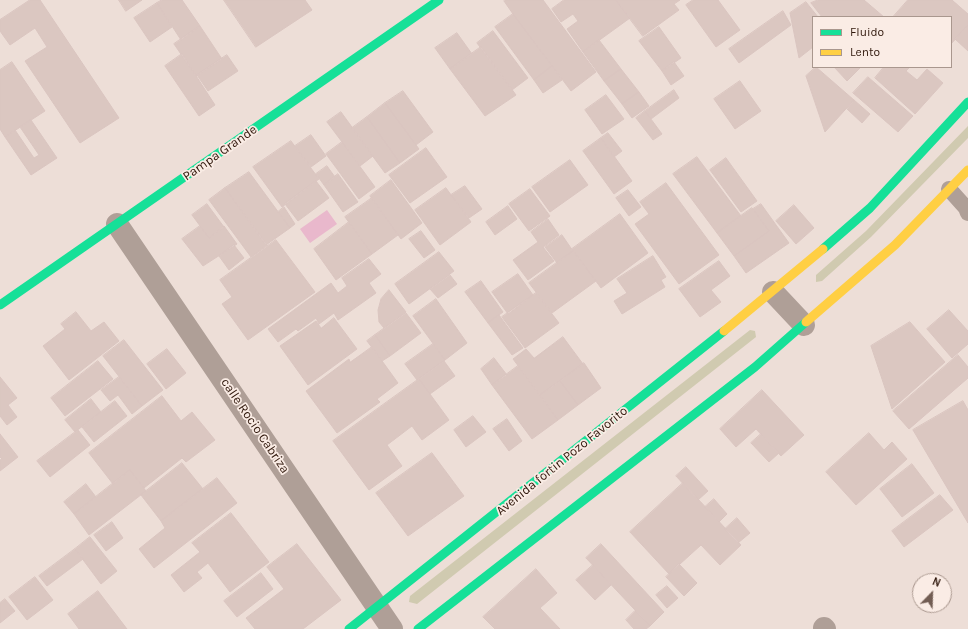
<!DOCTYPE html>
<style>
body{margin:0}
#map{position:relative;width:968px;height:629px;overflow:hidden;background:#edded7;font-family:Karla,sans-serif}
canvas{display:block}
.legend{position:absolute;left:812px;top:16px;width:140px;height:52px;box-sizing:border-box;background:#faece5;border:1px solid #a9978e;margin:0;padding:5px 7px;list-style:none;font-size:12px;color:#30180c}
.legend li{display:flex;align-items:center;gap:8px;height:20px}
.legend b{width:20px;border:1px solid #a9978e}
.north{position:absolute;left:912px;top:573px;width:40px;height:40px;box-sizing:border-box;background:#faece5;border:1px solid #a9978e;border-radius:50%;rotate:23deg;font-size:11px;font-weight:700;line-height:16px;text-align:center;color:#30180c}
.north::after{content:'';display:block;margin:auto;width:14px;height:18px;background:#725d53;clip-path:polygon(50% 0,100% 100%,50% 72%,0 100%)}
</style>
<div id="map">
<canvas width="968" height="629"></canvas>
<ul class="legend">
<li><b style="height:5px;background:#16e098"></b>Fluido</li>
<li><b style="height:5px;background:#ffcf43"></b>Lento</li>
</ul>
<div class="north">N</div>
</div>
<script>
const ctx = document.querySelector('canvas').getContext('2d');
ctx.lineJoin = 'round';
function fillPath(path, color) { ctx.fillStyle = color; ctx.fill(path, 'evenodd'); }
function trace(path, color, width, dash) { ctx.strokeStyle = color; ctx.lineWidth = width; ctx.lineCap = dash ? 'butt' : 'round'; ctx.setLineDash(dash || []); ctx.stroke(path); }
function drawText(font, color, halo, rows, align = 'center') {
  ctx.font = font + ' Karla,sans-serif'; ctx.lineWidth = 3.5; ctx.setLineDash([]); ctx.textBaseline = 'middle'; ctx.strokeStyle = halo; ctx.fillStyle = color; for (const [text, x, y, turn = 0] of rows) {
    ctx.save(); ctx.translate(x, y); ctx.rotate((+turn || 0) * Math.PI / 180); ctx.textAlign = isNaN(turn) ? turn : align; if (halo) ctx.strokeText(text, 0, 0); ctx.fillText(text, 0, 0); ctx.restore();
  }
}
fillPath(new Path2D(`
 M968 126V138L871 237 822 281 816 282V275L866 231Z
 M750 330 755 331 756 337 417 604 409 602 410 596Z`), '#d0cab0');
fillPath(new Path2D(`
 M327 210 337 224 310 243 300 229Z`), '#e9b8cc');
const building = new Path2D(`
 M30 0H40L119 118 80 143 25 61 47 47 35 28 10 45 0 31V20Z
 M119 0H142L126 11Z
 M162 0H182L200 26 181 40 157 3Z
 M224 0H305L312 10 256 47Z
 M505 0H543L596 72 571 91 513 14 504 1Z
 M564 0H616L630 18 583 52 567 29 578 21 573 14 561 22 552 9Z
 M616 0H680L674 4 679 10 643 36Z
 M693 0H718L740 30 716 47 686 5Z
 M818 0H864L884 17H822L811 3Z
 M908 0H952L968 14V25L951 44V17H893Z
 M806 2 818 17H813V47L799 58 790 13Z
 M157 3 172 27 150 42 134 18Z
 M783 11 791 25 739 63 729 49Z
 M513 14 552 66 534 80 495 27Z
 M968 25V51L955 39Z
 M200 26 222 59 196 76 174 44Z
 M659 27 681 58 662 71 639 41Z
 M493 31 528 78 512 90 477 43Z
 M457 33 472 54 450 69 435 48Z
 M599 40 621 69 604 81 583 52Z
 M481 47 516 95 485 116 450 69Z
 M182 54 215 105 199 116 165 66Z
 M227 55 238 71 208 91 197 75Z
 M12 62 45 111 5 137 0 129V70Z
 M674 62 684 76 671 85 662 71Z
 M552 66 562 80 543 93 534 80Z
 M816 67 854 100 825 132 806 76Z
 M836 67H861L847 81 835 68Z
 M884 67H910L906 71 917 80 927 69 943 83 915 114 875 78Z
 M621 69 639 92 622 104 604 81Z
 M868 77 913 116 898 132 853 93Z
 M740 81 761 111 735 129 714 99Z
 M674 90 679 98 651 119 645 111Z
 M403 91 433 132 416 145 385 103Z
 M639 92 649 106 632 118 622 104Z
 M606 95 624 119 602 134 585 110Z
 M854 100 870 114 862 123 847 109Z
 M385 103 419 149 400 163 367 117Z
 M645 111 662 134 653 140 636 118Z
 M341 112 373 156 360 166 327 122Z
 M367 117 400 163 385 173 352 128Z
 M31 120 57 158 31 175 5 137 15 130 34 158 39 155 20 127Z
 M608 133 622 151 614 157 601 138Z
 M311 135 326 156 311 167 295 146Z
 M601 138 632 181 614 194 583 151Z
 M291 141 319 179 282 207 253 167Z
 M342 142 375 187 359 199 326 154Z
 M426 148 447 177 410 203 389 175Z
 M697 157 741 216 717 233 673 174Z
 M726 158 757 201 741 212 710 170Z
 M570 160 588 185 550 212 532 187Z
 M327 166 335 177 324 185 316 174Z
 M249 172 290 228 266 245 225 188Z
 M338 174 358 202 343 212 324 185Z
 M391 180 422 223 401 239 370 196Z
 M316 181 329 198 298 221 285 204Z
 M666 183 719 255 679 284 635 224 649 214 640 202Z
 M465 186 482 209 469 218 451 195Z
 M225 188 267 245 251 257 209 200Z
 M446 188 471 222 440 245 415 210Z
 M530 189 550 216 529 231 509 204Z
 M628 190 641 207 629 216 616 198Z
 M372 198 398 235 372 254 345 217Z
 M207 204 224 227 209 238 192 215Z
 M761 204 789 243 746 273 734 256 769 231 753 209Z
 M794 205 814 228 796 244 776 221Z
 M508 206 517 219 495 235 486 222Z
 M284 207 295 224 290 228 278 212Z
 M752 208 769 231 734 256 717 233Z
 M620 214 648 253 601 288 572 249Z
 M548 219 559 235 543 247 554 261 528 280 513 260 538 242 531 232Z
 M349 222 372 254 336 280 314 249Z
 M200 226 209 238 224 226 237 244 203 266 182 239Z
 M421 231 435 250 424 258 409 239Z
 M562 235 573 251 557 263 545 247Z
 M276 240 315 292 248 340 222 304 232 297 220 280Z
 M234 245 244 258 229 270 219 256Z
 M573 251 596 281 552 313 529 283Z
 M439 252 454 271 409 304 395 284Z
 M653 256 666 277 661 280 665 287 622 314 614 301 627 293 617 279Z
 M369 259 381 274 369 283 376 293 338 320 334 313 319 324 316 318 298 331 296 329 278 342 268 329 331 283 338 293 347 286 342 278Z
 M719 261 730 276 711 290 721 302 700 317 679 289Z
 M518 274 533 295 508 314 492 292Z
 M450 275 457 284 438 298 430 289Z
 M481 281 503 312 488 323 465 292Z
 M389 290 406 312 384 328 379 322 378 310 381 299Z
 M536 293 559 323 525 348 502 317Z
 M436 299 467 343 445 360 413 316Z
 M949 310 968 331V344L952 358 927 329Z
 M76 312 91 331 104 322 119 341 69 380 43 346 65 329 61 324Z
 M406 313 421 333 390 356 375 335Z
 M499 315 523 348 512 355 488 323Z
 M334 318 357 349 308 385 280 346 316 321 321 328Z
 M910 322 945 362 892 409 871 346Z
 M375 335 390 356 382 361 367 341Z
 M563 337 583 364 540 395 513 359 526 349 534 358Z
 M124 340 163 390 142 406 103 356Z
 M433 344 445 360 417 380 405 364Z
 M372 347 398 383 377 399 380 402 337 433 306 391 349 359 350 362Z
 M167 349 186 373 166 389 147 364Z
 M958 355 968 367V378L909 429 893 411Z
 M494 358 507 375 492 385 481 369Z
 M98 361 113 379 65 416 51 398Z
 M444 361 455 376 430 394 419 379Z
 M584 363 601 388 578 405 560 381Z
 M518 366 558 420 532 439 492 385Z
 M0 377 17 398 8 405 17 417 7 425 0 416Z
 M119 377 142 406 132 414 118 395 110 401 101 390Z
 M419 379 449 420 422 440 412 426 387 445 402 466 369 490 333 441Z
 M560 381 578 405 558 420 540 395Z
 M762 390 804 435 781 456 756 429 736 447 720 429Z
 M162 396 181 421 192 412 215 440 186 462 182 458 144 488 130 470 113 484 89 453Z
 M91 399 101 412 75 432 65 420Z
 M115 401 127 416 94 442 82 427Z
 M963 401 968 410V523L913 430Z
 M473 416 486 432 466 447 454 430Z
 M507 419 522 441 509 451 493 429Z
 M78 430 90 445 50 477 37 461Z
 M869 433 884 450 892 442 907 459 856 505 826 472Z
 M0 434 18 457 0 471V460L2 459 0 457Z
 M761 434 779 453 769 462 751 443Z
 M432 453 464 496 408 536 376 493Z
 M182 463 203 489 161 521 141 495Z
 M912 464 934 493 902 517 880 489Z
 M686 467 708 491 698 500 676 476Z
 M130 470 146 491 89 535 74 514Z
 M217 478 237 503 154 568 139 549 165 528 161 521Z
 M683 483 741 545 720 565 701 545 669 574 630 532Z
 M86 484 96 497 74 514 64 502Z
 M940 495 953 510 904 547 892 531Z
 M714 499 727 514 719 522 705 507Z
 M231 513 269 562 230 592 208 563 197 572 202 578 184 592 171 575 200 552 192 543Z
 M737 518 750 533 738 543 725 529Z
 M112 522 123 538 106 551 94 535Z
 M90 537 117 571 101 584 75 549Z
 M297 544 341 600 303 629H255L246 618 284 589 267 567Z
 M601 544 664 612 650 626 586 558Z
 M75 549 83 559 47 586 39 576Z
 M679 564 697 583 684 596 666 577Z
 M593 565 611 585 595 600 576 580Z
 M536 569 557 593 540 608 560 629H495L483 617Z
 M261 573 273 589 237 617 224 601Z
 M35 577 53 600 27 620 9 597Z
 M667 586 678 598 667 608 656 595Z
 M98 591 127 629H79L68 614Z
 M5 599 15 611 0 623V603Z
 M635 611 650 626 646 629H634L626 620Z`);
fillPath(building, '#dbc7c1');
trace(building, '#dac5c0', 1);
trace(new Path2D(`
 M949 189 966 208 968 213`), '#af9f97', 16);
trace(new Path2D(`
 M117 224 392 629
 M773 292 804 325
 M824 628 825 629`), '#af9f97', 22);
trace(new Path2D(`
 M823 249 870 208 968 102
 M0 305 439 0
 M349 629 724 331
 M418 629 755 367 806 322`), '#16e098', 9);
trace(new Path2D(`
 M806 322 895 245 968 170
 M724 331 823 249`), '#ffcf43', 9);
drawText('13px', '#30180c', '#faece5', [
 ["Pampa Grande",220,153,-35],
 ["calle Rocio Cabriza",255,426,56],
 ["Avenida fortin Pozo Favorito",562,461,-39]
]);
</script>
